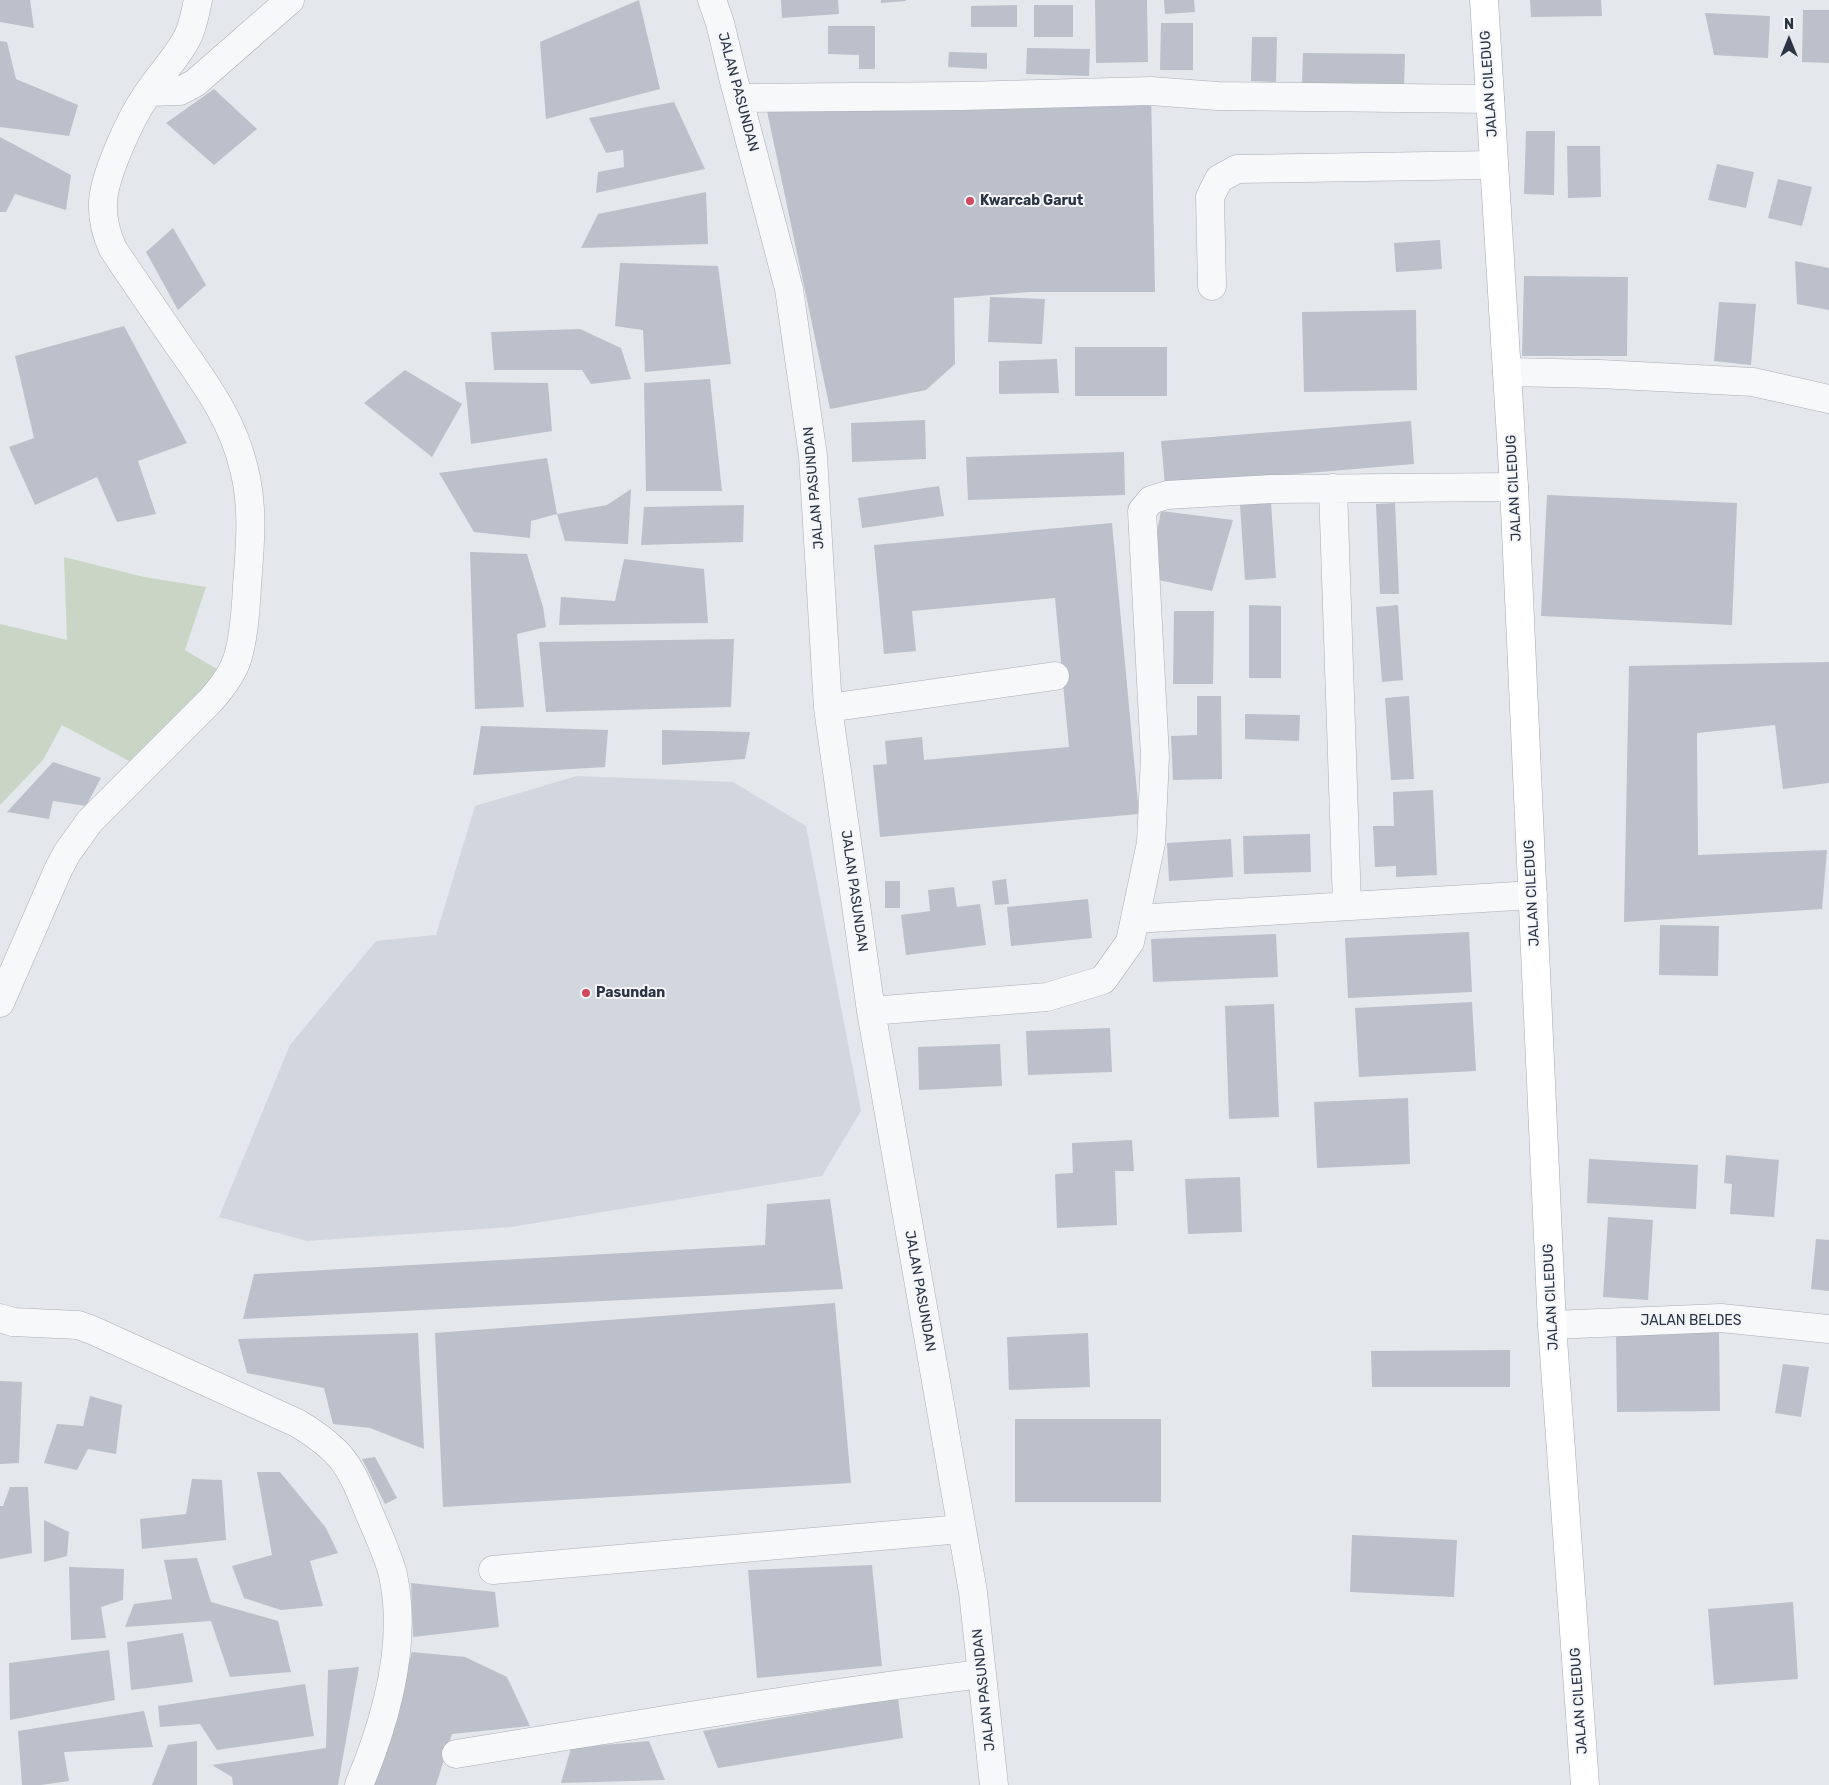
<!DOCTYPE html>
<style>
body{margin:0}
#map{position:relative;width:1829px;height:1785px;overflow:hidden;background:#e4e7ec;font-family:Rubik,sans-serif}
canvas{display:block}
.north{position:absolute;left:1764px;top:15px;width:50px;height:50px;-webkit-text-stroke:4px #f4f6f9;paint-order:stroke;rotate:0deg;font-size:14px;font-weight:700;line-height:20px;text-align:center;color:#2b3445}
.north::after{content:'';display:block;margin:auto;width:18px;height:22px;background:#2b3445;clip-path:polygon(50% 0,100% 100%,50% 72%,0 100%)}
</style>
<div id="map">
<canvas width="1829" height="1785"></canvas>
<div class="north">N</div>
</div>
<script>
const ctx = document.querySelector('canvas').getContext('2d');
ctx.lineJoin = 'round';
function fillPath(path, color) { ctx.fillStyle = color; ctx.fill(path, 'evenodd'); }
function trace(path, color, width, dash) { ctx.strokeStyle = color; ctx.lineWidth = width; ctx.lineCap = dash ? 'butt' : 'round'; ctx.setLineDash(dash || []); ctx.stroke(path); }
function drawText(font, color, halo, rows, align = 'center') {
  ctx.font = font + ' Rubik,sans-serif'; ctx.lineWidth = 4; ctx.setLineDash([]); ctx.textBaseline = 'middle'; ctx.strokeStyle = halo; ctx.fillStyle = color; for (const [text, x, y, turn = 0] of rows) {
    ctx.save(); ctx.translate(x, y); ctx.rotate((+turn || 0) * Math.PI / 180); ctx.textAlign = isNaN(turn) ? turn : align; if (halo) ctx.strokeText(text, 0, 0); ctx.fillText(text, 0, 0); ctx.restore();
  }
}
fillPath(new Path2D(`
 M577 776 733 782 806 826 861 1111 822 1176 511 1227 307 1241 219 1217 290 1045 376 941 436 935 475 806Z`), '#d2d6de');
fillPath(new Path2D(`
 M64 557 144 577 206 587 185 650 222 672 142 768 62 725 43 760 0 805V624L67 640Z`), '#c9d6c5');
fillPath(new Path2D(`
 M0 0H30L34 28 0 22Z
 M639 0 660 89 546 119 540 42Z
 M781 0H838L839 14 782 18Z
 M881 0H906V1L881 3Z
 M1095 0H1147L1148 62 1096 63Z
 M1164 0H1194L1195 12 1165 14Z
 M1530 0H1601L1602 16 1531 17Z
 M1017 5V27H971V6Z
 M1034 5H1073V37H1034Z
 M1803 10H1829V63L1802 62Z
 M1705 13 1770 16 1768 58 1714 55Z
 M1161 23H1193V70H1160Z
 M828 26H875V69H859V55L828 54Z
 M1252 37H1277L1276 82 1251 81Z
 M0 41 7 42 16 79 78 105 69 136 0 127Z
 M1027 48 1090 49 1089 76 1026 74Z
 M949 52 987 53V69L948 67Z
 M1303 53 1405 54 1404 86 1302 85Z
 M214 89 257 129 214 165 166 123Z
 M1151 91 1155 292H1029L954 298 955 364 926 390 830 409 767 111Z
 M674 102 705 169 596 193 598 172 624 167 623 150 606 153 589 118Z
 M1526 131H1555L1554 195 1524 194Z
 M0 137 71 175 66 210 15 194 6 212H0Z
 M1567 146H1600L1601 197 1568 198Z
 M1717 164 1754 172 1746 208 1708 200Z
 M1778 179 1812 187 1802 226 1768 218Z
 M706 192 708 244 581 248 598 214Z
 M173 228 206 285 178 310 146 252Z
 M1440 240 1442 269 1396 272 1394 243Z
 M1795 261 1829 268V310L1797 304Z
 M620 263 718 266 731 364 645 372 643 330 615 326Z
 M1524 276 1628 277 1627 356H1522Z
 M990 297 1045 299 1042 344 988 342Z
 M1719 302 1756 304 1751 365 1714 361Z
 M1416 310 1417 390 1304 392 1302 312Z
 M124 326 187 443 138 461 156 514 117 522 97 477 35 505 9 447 34 438 15 356Z
 M580 329 621 348 631 379 591 384 582 370H494L491 332Z
 M1075 347H1167V396H1075Z
 M1057 359 1059 393 999 394V361Z
 M405 370 462 404 432 457 364 403Z
 M710 379 722 491H646L644 383Z
 M465 382 548 383 552 431 471 444Z
 M925 420 926 459 852 462 851 423Z
 M1411 421 1414 464 1165 485 1161 441Z
 M1124 452 1125 495 968 500 966 457Z
 M547 458 557 514 531 521 530 538 474 532 439 473Z
 M939 486 944 516 862 528 858 498Z
 M631 489 628 544 565 541 557 514 607 505Z
 M1547 495 1737 503 1732 625 1541 616Z
 M1271 503 1276 578 1245 580 1240 505Z
 M1395 503 1399 594H1380L1376 504Z
 M744 505 743 542 641 545 644 507Z
 M1161 511 1233 520 1212 591 1148 578Z
 M1112 523 1139 814 880 837 873 765 887 764 885 741 922 737 924 760 1069 747 1055 598 912 611 916 651 884 654 874 545Z
 M470 552 527 554 543 607 546 627 517 634 524 707 475 709Z
 M624 559 704 569 708 623 559 625 561 597 615 601Z
 M1249 605 1281 606V678H1249Z
 M1398 605 1403 680 1382 682 1376 607Z
 M1174 611H1214L1213 684H1173Z
 M734 639 731 707 546 712 539 642Z
 M1829 662V783L1783 789 1775 725 1697 733 1698 855 1827 850 1822 909 1624 922 1629 666Z
 M1197 696H1221L1222 779 1173 780 1171 736 1197 735Z
 M1409 696 1414 779 1391 780 1385 698Z
 M1245 714 1300 715 1299 741 1245 739Z
 M481 726 608 730 605 767 473 775Z
 M662 730 750 732 745 759 662 765Z
 M53 762 101 778 86 806 53 801 49 819 7 812Z
 M1433 790 1437 875 1396 877V866L1375 867 1373 826H1394L1393 792Z
 M1310 834 1311 872 1244 874 1243 836Z
 M1231 839 1233 877 1169 881 1167 843Z
 M1006 879 1009 904 995 905 992 881Z
 M885 881H900V908H885Z
 M954 887 957 907 980 904 986 945 906 955 901 915 930 911 928 890Z
 M1088 899 1092 938 1011 946 1007 907Z
 M1660 925 1719 926 1718 976 1659 975Z
 M1469 932 1472 992 1348 998 1345 938Z
 M1276 934 1278 977 1153 982 1151 939Z
 M1472 1002 1476 1071 1359 1077 1355 1008Z
 M1274 1004 1279 1117 1229 1119 1225 1006Z
 M1110 1028 1112 1072 1028 1075 1026 1031Z
 M1000 1044 1002 1086 919 1090 918 1047Z
 M1408 1098 1410 1164 1317 1168 1314 1102Z
 M1132 1140 1134 1171H1115L1117 1225 1057 1228 1055 1174 1073 1173 1072 1143Z
 M1726 1155 1779 1160 1774 1217 1730 1214 1732 1184 1724 1183Z
 M1589 1159 1698 1165 1696 1209 1587 1203Z
 M1240 1177 1242 1232 1188 1234 1185 1179Z
 M830 1199 843 1289 243 1319 254 1274 765 1245 767 1204Z
 M1608 1217 1653 1220 1648 1300 1603 1297Z
 M1816 1239 1829 1240V1291L1811 1289Z
 M835 1303 851 1483 443 1507 435 1333Z
 M1719 1331 1720 1411 1617 1412 1616 1333Z
 M418 1333 424 1449 370 1428 333 1424 324 1388 247 1373 238 1339Z
 M1088 1333 1090 1387 1009 1390 1007 1337Z
 M1510 1350V1387H1372L1371 1351Z
 M1783 1364 1809 1367 1801 1417 1775 1413Z
 M0 1381 22 1382 19 1463 0 1464Z
 M90 1396 122 1405 116 1454 88 1449 77 1470 44 1463 57 1424 83 1426Z
 M1015 1419H1161V1502H1015Z
 M375 1457 397 1498 385 1504 362 1459Z
 M257 1472H280L326 1528 338 1553 310 1561 323 1606 281 1610 244 1598 232 1566 272 1555Z
 M192 1479 222 1480 226 1540 142 1549 140 1519 186 1514Z
 M10 1487H28L32 1553 0 1559V1506H3Z
 M44 1520 69 1532 67 1556 44 1562Z
 M1352 1535 1457 1540 1454 1597 1350 1592Z
 M197 1558 211 1602 278 1621 291 1672 230 1677 211 1621 125 1627 134 1604 172 1599 164 1560Z
 M872 1565 882 1666 757 1678 748 1570Z
 M69 1567 124 1569 123 1600 101 1607 106 1638 71 1640Z
 M411 1583 495 1592 499 1627 413 1637Z
 M1793 1602 1798 1679 1714 1685 1708 1609Z
 M183 1633 193 1682 131 1690 127 1642Z
 M109 1650 115 1700 10 1720 9 1663Z
 M412 1652 465 1657 507 1677 530 1726 452 1734 436 1785H372Z
 M359 1667 338 1785H233L232 1777 212 1765 326 1748 328 1670Z
 M305 1684 314 1736 217 1750 200 1724 160 1727 158 1706Z
 M898 1698 903 1738 718 1768 703 1731Z
 M144 1711 153 1747 64 1752 69 1781 41 1785H22L18 1731Z
 M197 1741V1785H152L168 1745Z
 M649 1741 665 1780 561 1783 571 1748Z`), '#bbc0ca');
const minor = new Path2D(`
 M712 0 720 23 734 81 789 289 813 456 828 708 871 1011 973 1592 994 1785
 M149 92 180 91 195 83 290 0
 M740 98 963 96 1151 91 1217 96 1490 99
 M1212 286 1210 197 1219 179 1237 169 1494 165
 M1507 372 1600 374 1753 382 1829 399
 M1333 488 1347 905
 M828 708 1055 676
 M1135 919 1533 895
 M0 1003 58 870 67 853 90 821 210 701C219 691 228 680 234 667 243 649 246 607 247 586 250 547 254 507 244 469 233 421 207 386 179 346 157 314 135 282 113 249 106 234 102 219 103 201 105 174 130 119 146 96 158 77 175 60 186 40 193 28 195 13 198 0
 M871 1011 1047 997 1103 980 1130 942 1151 843 1155 757 1142 511 1151 500 1167 495 1271 489 1514 487
 M0 1318 13 1322 78 1325 92 1330 297 1423C344 1451 350 1466 370 1515 378 1534 388 1555 393 1575 408 1645 386 1721 359 1785
 M1552 1325 1721 1318 1829 1329
 M493 1570 961 1529
 M456 1754C631 1726 806 1695 982 1674`);
const major = new Path2D(`
 M1484 0 1514 487 1552 1325 1585 1785`);
trace(minor, '#a9aeb7', 29);
trace(major, '#a3abb8', 29);
trace(minor, '#f7f8fa', 28);
trace(major, '#fff', 28);
for (const [x, y, r, color] of [
 [970,201,5,"#d1495b"],
 [586,993,5,"#d1495b"]
]) { const dot = new Path2D(); dot.arc(x, y, r, 0, 2 * Math.PI); ctx.fillStyle = color; ctx.fill(dot); trace(dot, '#f4f6f9', 2); }
drawText('14px', '#2b3445', '#f4f6f9', [
 ["JALAN CILEDUG",1489,84,-94],
 ["JALAN PASUNDAN",738,92,75],
 ["JALAN PASUNDAN",814,488,-95],
 ["JALAN CILEDUG",1514,488,-93],
 ["JALAN PASUNDAN",854,891,82],
 ["JALAN CILEDUG",1532,893,-93],
 ["JALAN PASUNDAN",920,1291,80],
 ["JALAN CILEDUG",1551,1297,-93],
 ["JALAN BELDES",1691,1321],
 ["JALAN PASUNDAN",984,1690,-96],
 ["JALAN CILEDUG",1579,1701,-94]
]);
drawText('bold 14px', '#2b3445', '#f4f6f9', [
 ["Kwarcab Garut",980,201],
 ["Pasundan",596,993]
], 'left');
</script>
